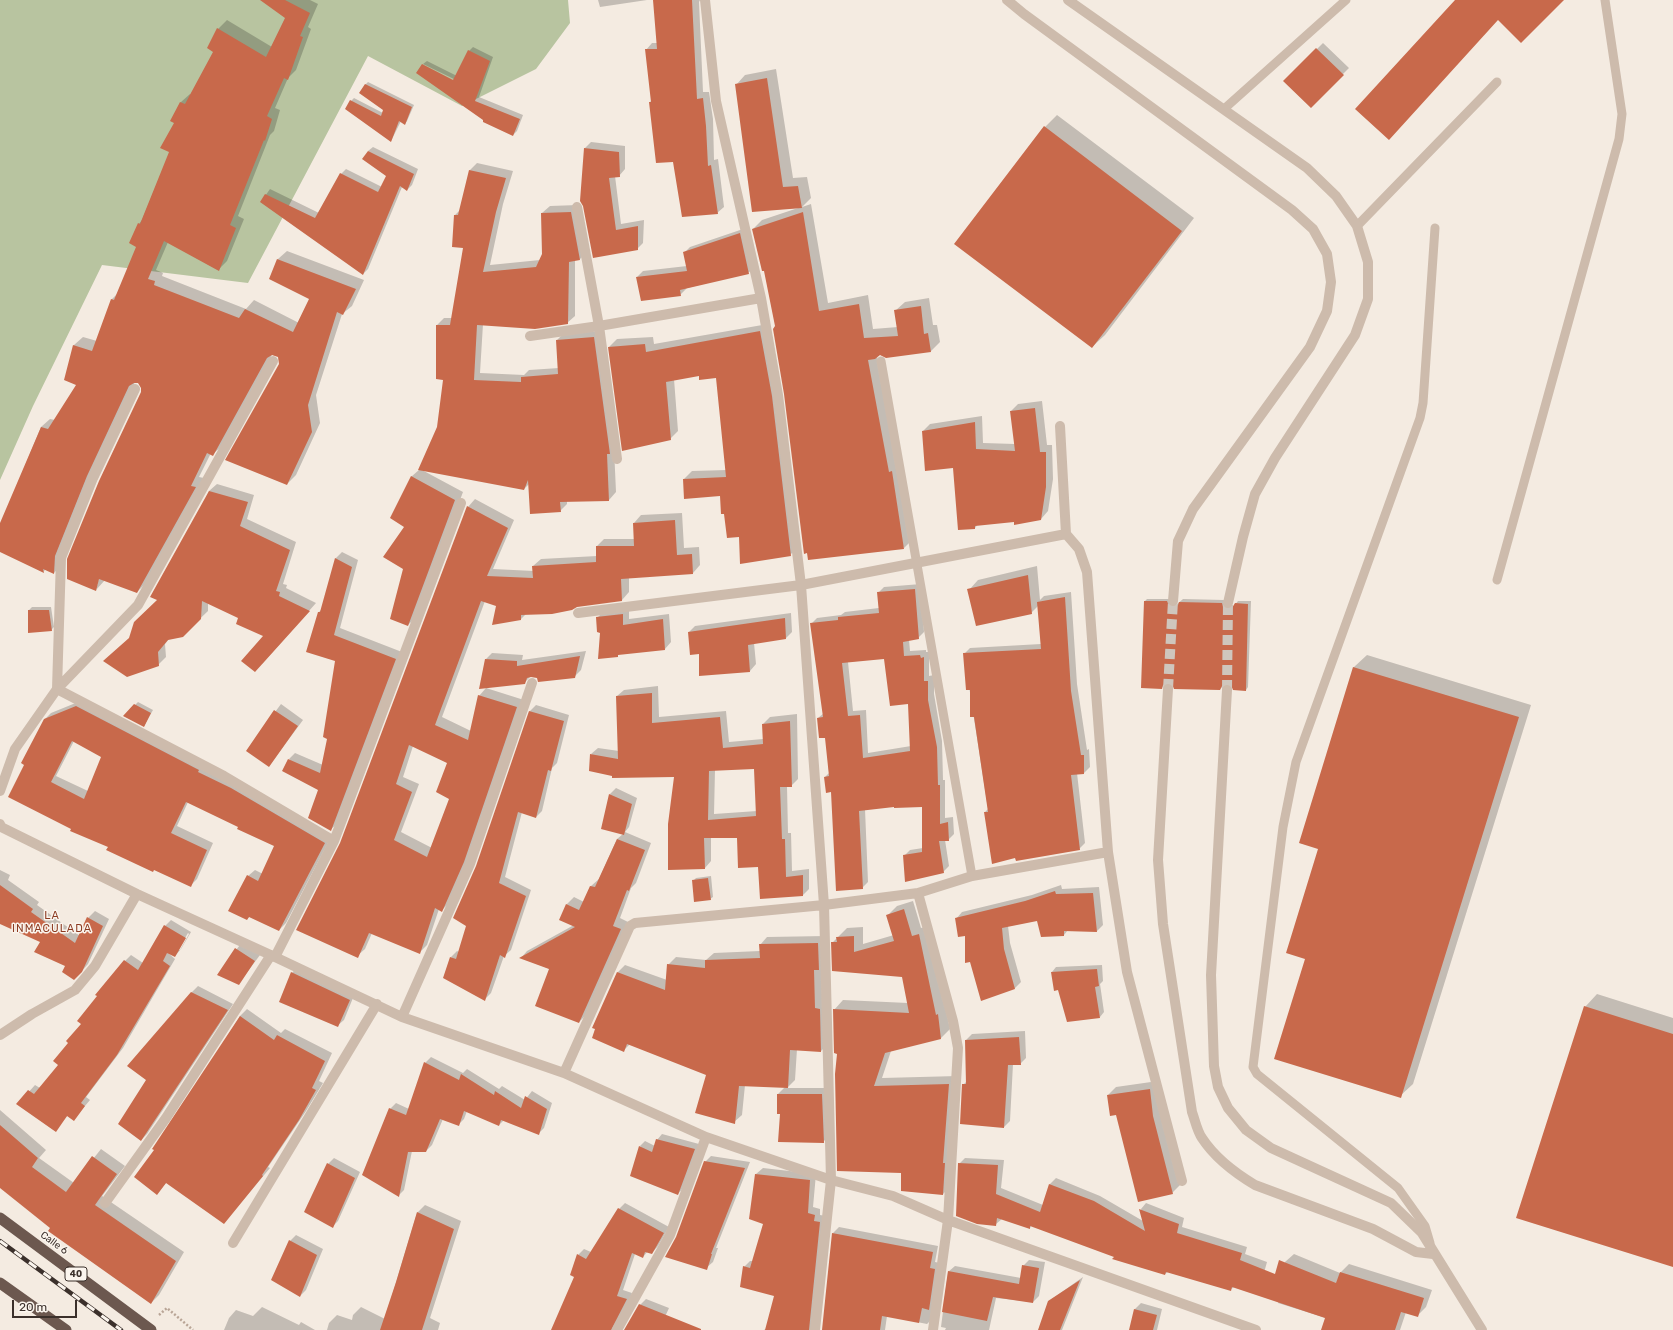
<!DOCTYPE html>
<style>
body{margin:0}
#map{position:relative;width:1673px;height:1330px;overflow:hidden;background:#f4ebe1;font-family:Rubik,sans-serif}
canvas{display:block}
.scale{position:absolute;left:12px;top:1300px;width:65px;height:18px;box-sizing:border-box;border:2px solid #3b302b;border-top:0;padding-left:5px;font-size:12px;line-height:14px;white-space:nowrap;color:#3b302b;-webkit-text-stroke:3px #fbf5ee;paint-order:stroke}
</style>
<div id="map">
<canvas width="1673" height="1330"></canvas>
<div class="scale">20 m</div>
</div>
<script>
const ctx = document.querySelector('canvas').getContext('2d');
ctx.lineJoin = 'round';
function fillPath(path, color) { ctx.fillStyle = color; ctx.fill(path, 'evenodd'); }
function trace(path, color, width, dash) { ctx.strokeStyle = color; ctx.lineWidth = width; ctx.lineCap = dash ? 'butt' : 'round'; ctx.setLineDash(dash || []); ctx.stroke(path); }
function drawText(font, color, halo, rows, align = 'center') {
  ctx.font = font + ' Rubik,sans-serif'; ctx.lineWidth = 3; ctx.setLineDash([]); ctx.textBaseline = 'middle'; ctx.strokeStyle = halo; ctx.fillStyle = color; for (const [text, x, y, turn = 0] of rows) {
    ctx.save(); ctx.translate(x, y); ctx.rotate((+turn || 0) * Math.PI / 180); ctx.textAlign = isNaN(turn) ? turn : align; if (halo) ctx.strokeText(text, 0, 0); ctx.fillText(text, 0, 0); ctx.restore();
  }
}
fillPath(new Path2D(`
 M0 0H568L570 23 536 69 462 106 368 56 248 283 102 265 33 406 0 480Z`), '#b8c4a0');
fillPath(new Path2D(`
 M262 0H310L318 4 308 27 311 29 296 70 288 78 275 108 280 110 274 131 270 135 238 216 244 219 227 261 218 270 168 242 156 270 163 273 162 276 246 309 254 300 299 323 311 298 270 279 278 259 287 251 364 280 352 306 342 314 316 395 320 423 296 475 287 484 280 357 273 353 222 446 213 454 211 453 199 477 204 478 146 583 137 592 105 580 96 590 142 392 141 384 135 382 95 466 62 564 54 573 46 569 43 572 0 551V526L41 427 50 419 55 420 78 385 65 380 74 345 83 337 97 341 112 299 117 294 138 246 139 224 142 220 170 152 175 123 171 121 181 102 190 94 191 95 215 51 218 29 227 20 272 47 286 17Z
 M598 0H647L600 7Z
 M654 0H700L699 2 703 92H709L713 119 714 160 718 159 724 207 717 213 674 161 650 102 652 100 646 50 652 43H658Z
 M1323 43 1349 68 1311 106 1285 81Z
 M473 47 493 57 479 97 523 115 517 131 513 135 485 120 457 83 458 81 423 64 427 61 457 76 469 51Z
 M776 69 793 178 807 177 811 198 802 207 811 204 828 303 868 295 873 329 898 327 895 311 905 302 929 298 933 325H937L940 342 931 351 880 354 877 356 913 539 904 548 776 327 765 270 753 229 762 220 798 208 753 211 736 85 745 75Z
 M368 82 414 105 407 121 405 124 401 121 391 141 351 101 354 98 383 113 385 109 365 85Z
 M1057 115 1194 218 1105 335 1092 347 1045 127Z
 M591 142 625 146V169L619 176H615L621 224 644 220 643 243 637 249 594 257 585 148Z
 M373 147 418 169 412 185 407 190 402 187 368 269 363 274 261 202 270 189 319 213 341 174 346 169 382 187 387 176 368 151Z
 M477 163 513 171 503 204 490 265 540 260 543 254 542 213 550 206 578 205 587 252 580 259 575 260V316L567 323 483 324 480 373 524 375 529 370 559 368 557 340 564 333 601 331 614 448 616 492 609 500 567 501V504L560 511 530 483 524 489 422 470 463 492 416 617 408 625 404 569 405 527 411 477 420 469 438 427 445 379 437 325 444 318H452L464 247 453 246 455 215 460 210 470 170Z
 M746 228 755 267 748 273 687 288 680 295 637 277 643 271 687 266 684 253 690 247Z
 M768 324 798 547 790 555 740 536 721 495 684 479 692 471 727 470 717 377 700 375 674 379 678 431 670 439 609 347 617 339 653 337 654 344Z
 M1042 401 1047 445H1052L1053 479 1048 511 1041 519 978 524 975 528 954 466 923 431 930 424 982 416 983 443 1015 444 1011 411 1018 404Z
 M217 484 254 495 247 519 296 542 283 584 287 585 286 588 316 603 262 664 265 636 239 617 208 603V611L182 636 169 639 165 644 166 657 158 665 130 637 159 599 209 491Z
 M475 499 514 520 493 569 534 571 533 566 541 559 597 556V546L604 539H634V523L641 515 682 513 684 548 699 547 700 565 693 573 629 577V592L622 600 526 614 521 619 497 605 485 601 442 717 471 731 479 696 486 688 524 700 471 853 449 903 442 910 439 909 427 945 420 952 372 933 365 949 357 956 341 844 468 507ZM413 746 448 763 451 798 432 848 401 832 419 784 403 777Z
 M342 552 358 560 340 628 402 652 337 824 330 830 319 790 289 759 295 753 323 765 329 738 336 660 319 612 322 609 336 558Z
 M1037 566 1040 600 1044 596 1071 592 1077 684 1087 750 1089 749 1090 767 1084 773H1077L1085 843 1079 849 985 812 988 809 964 654 970 648 1041 644 1038 606 1031 613 969 590 978 580Z
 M921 584 924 632 918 638 909 640 910 651 926 650V652H929V676L934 675V694L942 741 943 780H945V818L953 817 954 834 948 840H945L949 866 943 872 904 856 910 850 923 848V806L895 805 865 809 868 882 862 888 832 791 825 777 829 773 826 737 818 718 824 713 811 624 817 618 841 615 845 612 879 608 878 593 884 587ZM885 658 909 703 911 746 868 753 866 710 853 711 848 662Z
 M1147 599H1169L1172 604 1176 605 1183 599 1224 600 1230 607 1234 606 1238 601H1251L1248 687 1246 690 1227 682 1220 689 1168 681 1161 688 1145 601Z
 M32 607H51L54 627 51 630 29 610Z
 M629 608V619L669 614 671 642 665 649 620 653 617 656 601 632 597 618 603 612Z
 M791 613 792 632 786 638 754 643 756 664 750 671 700 652 689 632 695 626Z
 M586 651 581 670 574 677 531 676 524 683 486 659 492 653 523 655 522 660Z
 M1367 655 1531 705 1413 1084 1400 1096 1306 958 1319 848 1300 843 1354 667Z
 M658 686 659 717 726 711 729 742 763 739V724L770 717 797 714 798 779 791 786H787L788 833H791L792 871 809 869V889L803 895 759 866 738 837H711V861L705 868 675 776H614L591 754 598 748 619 751 617 696 624 690ZM755 768 757 811 714 814 715 770Z
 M83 700 331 837 286 923 279 930 250 916 247 919 248 876 255 870 263 874 276 845 240 827 188 802 177 826 213 843 197 879 190 886 72 828 25 764 44 720 51 713ZM74 741 102 757 88 791 56 776Z
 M138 702 153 710 144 726 124 716Z
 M281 704 303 720 269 766 247 750Z
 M536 705 569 715 557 763 552 768 542 811 536 817 522 812 505 877 531 890 511 950 504 956 491 993 485 999 451 957 457 951 459 952 467 925 477 867 530 711Z
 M616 788 637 798 629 827 625 832 651 843 636 883 631 888 620 918 628 922 586 1015 579 1022 550 969 521 958 527 951 574 925 560 919 567 904 574 897 584 902 591 886 599 879 617 839 623 834 610 794Z
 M0 870 10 875 8 880 39 902 37 905 80 936 88 918 95 911 109 919 88 964 81 972 41 941 0 923Z
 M711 876 713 897 710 899 693 881 696 878Z
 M1061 885 1062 889 1099 887 1103 925 1097 931 1068 930 1064 935 1038 920 1008 926 1010 943 1021 982 1015 988 981 999 966 934 956 919 962 912 1032 895Z
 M913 901 921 928 928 926 950 1029 941 1038 891 1051 882 1078 958 1076 952 1185 943 1194 902 1172 838 1053 834 1010 843 1000 908 1003 903 976 832 943 847 928 863 927V944L894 935 888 915 897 906Z
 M171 920 191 932 181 949 175 956 167 952 175 959 123 1048 86 1097 90 1100 74 1119 68 1115 55 1131 18 1104 35 1085 40 1088 60 1065 70 1043 125 961 131 955 143 963 165 926ZM188 933 189 934 180 950H178Z
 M826 936 828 1044 821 1051 797 1049 795 1080 787 1088H828L829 1136 823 1142 781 1113 778 1094 785 1087 745 1085 742 1115 734 1122 707 1074 630 1044 624 1050 593 1027 618 972 625 965 667 980 668 965 676 957 706 960 714 953 760 951V945L767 937Z
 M242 942 260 955 239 983 218 975Z
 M1102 965 1103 981 1100 984 1104 1012 1100 1017 1059 989 1052 972 1056 967Z
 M298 966 355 993 344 1020 337 1026 280 1001 292 973Z
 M198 986 233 1004 147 1134 141 1140 148 1079 191 993Z
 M1597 994 1673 1018V1266L1585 1007Z
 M247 1009 281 1033 285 1029 332 1053 319 1081 323 1083 306 1111 268 1167 270 1168 224 1223 167 1182 157 1193 156 1150 240 1016Z
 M1025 1031 1026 1058 1020 1064H1013L1010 1121 1004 1127 963 1085 967 1081 966 1040 972 1034Z
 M431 1057 463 1073 467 1069 499 1089 502 1086 525 1100 532 1091 552 1103 544 1128 538 1134 504 1120 499 1125 467 1111 464 1119 458 1125 443 1119 432 1145 426 1151H412L404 1190 399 1195 390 1109 396 1103 409 1109 425 1063Z
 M1158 1081 1181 1184 1172 1193 1116 1114 1108 1095 1116 1087Z
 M0 1110 46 1150 39 1158 74 1183 101 1149 125 1166 102 1196 184 1252 159 1295 151 1303 0 1187Z
 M662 1134 699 1144 683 1188 678 1194 640 1146 645 1141 655 1146 657 1140Z
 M711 1156 750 1162 716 1248H718L713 1262 706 1268 677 1238 705 1162Z
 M334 1158 360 1172 338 1221 332 1227 328 1164Z
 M965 1158 1004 1160 1001 1188 1043 1205 1050 1184 1056 1178 1100 1196 1143 1221 1141 1209 1146 1203 1184 1218 1182 1227 1247 1247 1245 1254 1267 1262 1260 1287H1234L1230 1290 1168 1272 1165 1274 1032 1225 1030 1228 1002 1219 996 1224 959 1164Z
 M763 1168 816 1174 813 1207 820 1209V1215L826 1216 818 1330H823L833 1233 839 1227 938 1246 935 1262 940 1263 933 1318 927 1324 887 1316 885 1330H764L767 1328 775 1296 744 1267 750 1261H753L764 1224 756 1174Z
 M625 1203 669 1227 658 1246 652 1253 648 1251 643 1257 635 1254 623 1290 632 1293 622 1330H563L575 1277 578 1255 584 1249 591 1252 619 1209Z
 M425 1205 461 1221 430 1318 440 1323 438 1330H327L329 1323 337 1315 352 1320 353 1315 361 1307 385 1319 417 1213Z
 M296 1235 323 1249 306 1290 300 1296 290 1241Z
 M1294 1254 1340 1273 1349 1264 1432 1290 1426 1307 1417 1316 1406 1312 1400 1330H1330L1326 1318 1278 1303 1285 1262Z
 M1029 1260 1045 1262 1039 1296 1033 1302 996 1298 989 1330H945L946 1328 941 1327 948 1272 955 1266 1021 1278 1023 1266Z
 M1083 1277 1062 1330H1039L1049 1301Z
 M646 1299 669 1308 659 1330H625L640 1305Z
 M1141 1303 1162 1309 1157 1330H1130L1135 1309Z
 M262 1307 299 1325 301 1322 315 1330H224L229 1318 236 1310 253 1316Z`), '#0003');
fillPath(new Path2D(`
 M260 0H285L310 13 300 36 303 37 288 80 284 78 267 116 272 119 265 141 264 140 230 225 236 228 219 271 164 241 148 279 155 281 154 285 239 318 245 309 293 332 309 299 269 279 277 259 356 289 343 315 337 312 308 405 312 432 287 485 225 460 279 364 278 357 272 355 267 358 213 456 207 453 191 486 196 487 137 593 99 579 96 591 67 579V559L99 481 141 392V388L138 383H134L129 386 87 476 55 556 54 574 43 569 44 573 0 552V523L41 427 48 429 76 385 64 380 73 345 92 351 111 299 114 300 136 247 129 243 138 223 140 224 169 152 160 148 174 123 170 121 180 102 185 104 213 52 207 48 217 28 266 57 285 18Z
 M653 0H692L697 99 703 98 706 126 708 166 711 165 718 214 682 217 673 162 656 163 649 102H651L645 49H657Z
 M1455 0H1564L1521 43 1498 20 1389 140 1355 109Z
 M1316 48 1344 75 1311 108 1283 81Z
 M468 50 490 61 475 101 520 119 513 136 483 122V120L416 73 422 64 453 80Z
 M767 78 783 187 798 186 802 208 752 212 735 84Z
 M365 84 412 107 405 125 399 121 391 142 345 109 350 100 381 116 383 110 359 93Z
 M1044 126 1182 231 1092 348 954 244Z
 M584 148 619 152 620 177 609 178 616 230 638 226V250L593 258 583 206 580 201Z
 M368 151 414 174 407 191 400 186 363 275 260 202 265 194 315 218 340 173 378 192 386 176 362 159Z
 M469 170 506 178 496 212 483 272 536 267 542 254 541 213 571 212 580 260 569 262 568 324 535 329 477 325 474 380 521 382V377L558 374 556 340 594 337 610 454H607L609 501 560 502 561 512 530 514 528 480 524 490 418 470 437 427 443 380 436 379V325H450L463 248 452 247 454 215H458Z
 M803 212 819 311 859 304 864 338 898 336 894 310 921 306 924 334 928 333 931 352 886 358 880 355 875 359 868 360 889 472 892 471 904 549 808 560 807 553 804 554 784 394 773 329 775 326 764 271H762L752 229Z
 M740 233 749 274 680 290 681 296 641 301 636 277 687 271 683 252Z
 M760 331 772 396 791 556 740 564 739 537 727 538 724 514H721L720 496 684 499 683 479 726 477 716 378 699 380V376L666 382 671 440 622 451 608 347 645 344 646 352Z
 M1035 408 1040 452H1046V487L1041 520 1014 525V522L975 526V529L958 530 953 468 925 471 922 431 975 422 976 449 1015 451 1010 411Z
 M411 476 455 500 408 626 390 619 403 569 383 557 404 527 390 518Z
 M209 491 248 502 240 526 290 550 276 591 280 592 279 596 310 611 255 672 241 661 263 636 236 624 238 618 202 601 201 619 183 637 168 640 158 652 159 666 127 677 103 661 129 638 134 622 157 600 150 597Z
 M467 506 508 528 487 576 533 578 532 566 596 562V546H634L633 523 675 520 677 555 692 554 693 574 621 579 622 601 577 607 572 610 552 614 521 615V620L492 625 496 606 481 601 435 725 468 740 478 695 517 707 464 862 442 912 435 908 420 954 369 933 358 958 296 930 340 843ZM409 745 447 763 436 792 449 799 427 857 394 840 412 792 396 784Z
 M335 558 352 567 334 635 396 659 331 831 308 818 318 790 282 771 288 759 320 773 327 739 323 737 335 661 306 652 318 612H320Z
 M1028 575 1032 614 976 626 967 589Z
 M915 589 919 639 903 642 904 656 920 655 921 658 924 657V681H928V700L937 747 938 785H940V824L948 822 949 841H939L944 873 905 882 903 855 922 852V807L894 808V807L859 811 863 889 836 891 831 792 826 793 824 777 829 776 825 738H819L817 718 823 717 810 623 838 620V617L879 613 877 592ZM884 659 890 706 908 704 910 751 863 758 860 715 848 716 842 663Z
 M1065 597 1071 691 1081 755H1084V774L1071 775 1080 850 1016 861 1015 858 992 864 984 812H988L974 717H970V690H966L963 653 1041 649 1037 602Z
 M1144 601H1167L1169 606 1173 607 1178 605 1179 602 1222 603 1223 607 1227 609 1232 608 1235 603 1248 604 1246 691 1233 690 1231 685 1227 684 1222 686 1220 690 1174 689 1172 684 1168 683 1163 685 1162 689 1141 688Z
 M28 610H49L52 631 28 633Z
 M623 614V625L663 619 665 650 618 655V657L598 659 600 633 597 632 596 617Z
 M785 618 786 639 748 645 750 672 699 676V654L690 655 688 632Z
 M580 656 575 678 538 682 537 678 531 677 527 678 525 684 479 689 485 659 517 661V666Z
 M1353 667 1519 717 1401 1098 1274 1059 1305 959 1286 953 1318 849 1299 843Z
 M652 693V723L720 717 723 748 763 744 762 724 790 721 792 787H780L782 839H785L786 877 803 875V896L760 899 758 867 738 868 737 838H704L705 869 668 870V824L674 777 612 778V776L589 771 590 754 618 759 616 696ZM754 769 756 816 708 820 709 771Z
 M134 704 151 713 144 727 123 716Z
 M76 706 199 770 198 772 231 788 325 843 279 931 249 917 247 920 228 911 247 875 258 881 274 846 237 829 238 827 186 802 171 833 207 850 191 887 154 870 153 872 106 850 108 847 70 831 71 829 8 797 24 765 21 763 44 719ZM72 741 101 757 84 799 51 782Z
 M274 710 298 726 269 767 246 751Z
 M529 711 564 721 551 771 548 770 536 818 518 812 499 883 526 896 505 958 500 955 485 1001 443 978 450 957 456 959 466 926 453 918 476 866Z
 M609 794 632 804 624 835 601 829Z
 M617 839 645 850 629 891 627 890 613 926 621 929 579 1023 535 1006 549 969 519 958 575 927 559 920 566 904 579 910 590 886 595 887Z
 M708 878 711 900 694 902 692 880Z
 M0 885 33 909 31 912 75 943 87 917 103 926 82 972 74 980 62 972 65 966 34 952 40 942 0 924Z
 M1055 891 1056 894 1093 893 1097 932 1064 931V936L1041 937 1037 921 1002 928 1004 949 1015 989 981 1001 970 962 965 963V936L958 937 955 918 1025 901Z
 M904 909 912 936 919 934 936 1015 938 1014 941 1039 885 1053 874 1086 949 1084 943 1163H945L943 1195 901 1191V1173L837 1171 835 1074 837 1054 834 1053 833 1009 909 1013 902 977 832 971 831 942H837L836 937 854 936V952L894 941 886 915Z
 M164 925 186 938 175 957 167 953 163 961 170 966 117 1055 81 1103 85 1106 74 1121 67 1116 56 1132 16 1104 28 1090 34 1094 58 1065 53 1061 68 1043 66 1041 81 1024 77 1021 97 996 95 995 124 960 138 970Z
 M818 943 819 970H814L815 1008 820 1009 821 1052 790 1050 788 1088 739 1086 735 1124 695 1113 706 1075 627 1044 624 1052 592 1038 595 1029 592 1028 617 972 665 990 667 964 705 968V960L760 958 759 944Z
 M235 948 255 961 239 985 217 975Z
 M1097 969 1099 986 1095 987 1100 1018 1067 1022 1058 990 1054 991 1051 972Z
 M291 972 350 1000 338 1027 279 1002Z
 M191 992 228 1010 141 1141 118 1124 146 1080 127 1066Z
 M1584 1006 1673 1034V1267L1516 1218Z
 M240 1016 274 1040 277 1035 325 1061 312 1088 316 1090 299 1120 262 1175 263 1176 224 1224 166 1183 157 1195 134 1177 154 1150 152 1149Z
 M1019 1037 1021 1065H1008L1004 1128 960 1124 962 1084H966L965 1040Z
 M424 1062 459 1080 461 1074 494 1095 495 1091 521 1108 525 1096 547 1109 539 1135 501 1120 499 1126 464 1111 459 1126 440 1119 426 1152H408L399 1197 362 1175 389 1108 406 1115Z
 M1150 1089 1153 1116 1173 1194 1138 1202 1116 1115 1110 1116 1107 1095Z
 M777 1094H822L824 1143 778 1142 780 1114H777Z
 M0 1125 38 1158 32 1167 66 1192 92 1156 117 1174 95 1205 176 1261 151 1304 48 1231 50 1228 0 1188Z
 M656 1139 695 1149 678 1195 630 1176 639 1146 652 1152Z
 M704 1161 745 1168 711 1254H712L707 1270 665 1257 676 1237Z
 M327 1163 355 1178 333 1228 304 1212Z
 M958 1163 998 1165 996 1194 1040 1212 1049 1184 1094 1201 1145 1231 1139 1209 1179 1224 1177 1233 1242 1253 1240 1260 1275 1274 1279 1260 1336 1283 1340 1272 1424 1298 1418 1317 1401 1312 1395 1330H1321L1325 1318 1232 1287 1231 1291 1166 1272 1165 1275 1112 1259 1114 1257 1030 1226V1229L997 1218 996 1226 977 1224 956 1216Z
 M755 1174 810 1180 808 1213 815 1215 814 1221 820 1222 809 1330H765L774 1296 740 1287 743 1266 750 1268 763 1224 749 1219Z
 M618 1208 664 1233 652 1254 645 1252 643 1258 632 1253 617 1296 627 1299 611 1330H551L574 1277 570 1275 577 1254 586 1259Z
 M417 1212 454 1229 422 1330H380L396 1282Z
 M832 1233 933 1252 930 1268 935 1269 929 1310 922 1308 919 1323 882 1316 880 1330H822Z
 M289 1240 317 1255 300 1297 271 1280Z
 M1022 1265 1039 1268 1033 1303 993 1297 987 1321 942 1312 948 1271 1019 1284Z
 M1080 1280 1060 1330H1038L1048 1301Z
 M639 1304 701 1329V1330H624Z
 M1134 1309 1157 1315 1153 1330H1129Z`), '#c8694b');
trace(new Path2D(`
 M1168 689 1173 601
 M1227 690 1228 603`), '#cfc6bd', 10, [10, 5]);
trace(new Path2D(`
 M159 1315 167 1308 193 1330`), '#b9a596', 2.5, [2, 2]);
trace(new Path2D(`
 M1224 109 1346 0
 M1357 226 1497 82
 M881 361 972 876
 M1497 580 1619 139 1622 114 1605 0
 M1430 1243 1425 1226 1398 1188 1257 1074 1253 1067 1283 827 1296 762 1420 418 1423 403 1435 228`), '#cdbbac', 9);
trace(new Path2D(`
 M705 0 716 101 761 298 778 395 801 585 824 905 831 1180 815 1330
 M1007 0 1024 14 1292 210 1313 229 1327 254 1331 282 1327 311 1310 347 1193 509 1178 541 1173 601
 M1068 0 1307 168 1336 196 1357 226 1368 262V299L1355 335 1275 458 1255 494 1243 537 1228 603
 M577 207 599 326 617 459
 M530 336 599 326 761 298
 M1060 426 1066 534 1079 549 1087 572 1108 852 1127 972 1182 1181
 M578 613 801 585 1066 534
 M57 689 224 776 334 841
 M57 689 61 558 93 478 135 389
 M1168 689 1158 860 1163 924 1192 1112C1195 1120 1197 1131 1202 1138 1215 1158 1235 1173 1255 1185L1373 1229 1416 1252 1433 1254
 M1227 690 1211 975 1214 1066 1218 1087 1228 1108 1246 1130 1271 1148 1391 1203 1422 1233 1482 1330
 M0 791 15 749 57 689 138 605 273 361
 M0 824 1 827 137 894 275 957 402 1017 564 1073 706 1137 831 1180 893 1196 948 1220 1256 1330
 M918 893 953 1021 958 1048 948 1220 933 1330
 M275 957 334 841 461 503
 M402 1017 470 864 532 683
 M0 1035 32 1014 75 990 95 966 137 894
 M564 1073 630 926 635 923 824 905 918 893 972 876 1108 852
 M105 1203 166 1118 271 955
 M233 1243 377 1004
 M617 1330 670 1235 706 1137`), '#cdbbac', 10);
trace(new Path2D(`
 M0 1218 151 1330
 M0 1283 66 1330`), '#6c584f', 11);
const rail = new Path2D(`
 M0 1241 121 1330`);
trace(rail, '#3b302b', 4.5);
trace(rail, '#fbf5ee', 3, [9]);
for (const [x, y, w] of [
 [76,1274,22]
]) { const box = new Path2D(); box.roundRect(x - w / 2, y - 7, w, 14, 3); ctx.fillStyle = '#fbf5ee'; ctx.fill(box); trace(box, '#3b302b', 1); }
drawText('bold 9px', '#3b302b', null, [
 ["40",76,1274]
]);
drawText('10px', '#3b302b', '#fbf5ee', [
 ["Calle 6",54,1243,36]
]);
ctx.letterSpacing = '1px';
drawText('11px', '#8c3b22', '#fbf5ee', [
 ["LA",52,916],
 ["INMACULADA",52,929]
]);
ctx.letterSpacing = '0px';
</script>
